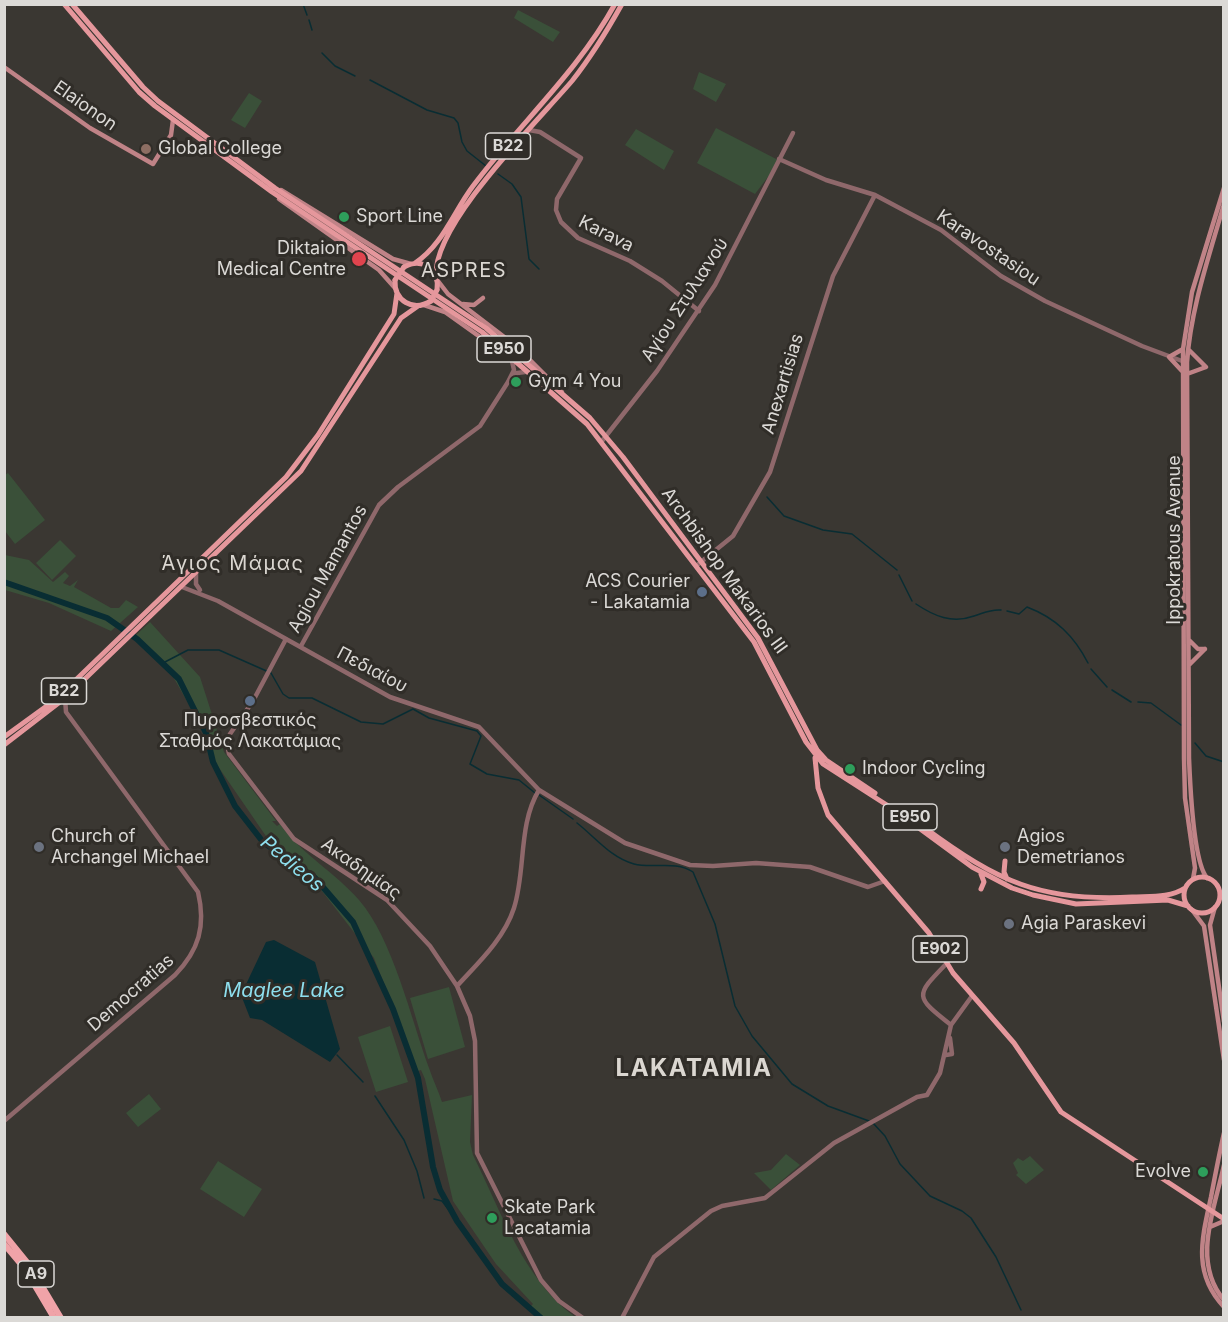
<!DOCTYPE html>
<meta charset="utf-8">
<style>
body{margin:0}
#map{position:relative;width:1228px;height:1322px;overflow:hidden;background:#3a3732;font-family:Inter,sans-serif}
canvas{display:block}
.frame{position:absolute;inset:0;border:6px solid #dbd9d6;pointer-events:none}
</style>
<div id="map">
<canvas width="1228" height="1322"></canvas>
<div class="frame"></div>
</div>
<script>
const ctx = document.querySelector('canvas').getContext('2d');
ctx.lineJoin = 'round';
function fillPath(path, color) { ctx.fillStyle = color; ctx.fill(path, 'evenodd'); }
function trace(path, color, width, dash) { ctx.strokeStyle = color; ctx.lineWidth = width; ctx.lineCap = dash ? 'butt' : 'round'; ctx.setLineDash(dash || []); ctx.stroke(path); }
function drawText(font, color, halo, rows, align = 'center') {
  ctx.font = font + ' Inter,sans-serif'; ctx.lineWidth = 6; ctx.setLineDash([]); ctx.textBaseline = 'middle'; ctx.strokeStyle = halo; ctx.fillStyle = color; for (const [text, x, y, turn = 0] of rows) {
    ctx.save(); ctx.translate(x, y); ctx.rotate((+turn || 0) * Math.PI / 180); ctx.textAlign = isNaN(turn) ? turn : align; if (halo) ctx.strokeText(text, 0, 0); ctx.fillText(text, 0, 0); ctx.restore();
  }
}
fillPath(new Path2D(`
 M518 10 560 32 553 42 514 18Z
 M699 72 726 84 716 102 693 89Z
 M249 93 262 101 245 128 231 120Z
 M716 128 780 161 755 194 697 163Z
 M636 129 674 151 664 170 625 145Z
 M8 473 45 520 15 544 5 531V475Z
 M60 540 76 556 52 580 36 563Z
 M5 555 29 560 53 582 65 572 69 576 63 583 70 586 78 580 74 587 111 608H119L126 600 138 607 111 631 49 603 5 590Z
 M150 622 200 677 224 752 276 821H272L277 826 280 824C301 854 335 872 359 900 393 939 411 1019 429 1068 433 1080 438 1090 442 1102L472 1095 470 1142 473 1155C501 1211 523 1279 575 1317H541L530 1307 533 1304 496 1264 453 1201 425 1079 421 1070 418 1071 374 958 308 873 268 839 215 762 206 734 168 668 149 654 136 635Z
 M449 987 465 1047 428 1059 410 998Z
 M390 1026 408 1082 376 1092 358 1037Z
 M149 1094 161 1109 138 1127 126 1113Z
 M786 1154 800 1165 771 1190 754 1173 771 1170Z
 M1030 1156 1044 1170 1026 1184 1016 1175 1018 1173 1013 1163 1018 1158 1023 1161Z
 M218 1161 262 1189 244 1217 200 1189Z`), '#3a5039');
fillPath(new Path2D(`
 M274 940 315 962 340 1049 330 1062 262 1020 250 1018 241 995 266 942Z`), '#092d33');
trace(new Path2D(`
 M303 4 307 15
 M309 20 312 30
 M322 53 335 66 355 76
 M370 80 427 110 454 118 458 123 462 142 467 151 486 166
 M498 174 512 184 521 197 529 259 539 269
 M767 497 784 516 823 530 852 534 897 570
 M899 575 912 601
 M916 604C934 616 952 624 974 616 984 613 990 609 1001 610
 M1007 611 1019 614 1027 607C1056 618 1074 636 1088 663
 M163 663 188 650H219L271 673 283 694 289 698H312L361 722 383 724 413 709 429 718 477 731 481 736 470 764 487 774 519 780 535 793
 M1091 669 1107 687
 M1112 690 1131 702
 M1138 702 1151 703 1181 725
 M1195 743 1206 756 1224 762
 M539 795 573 819
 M577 823C595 837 611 858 634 864 653 869 675 860 693 872L715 924 735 1006 752 1036 792 1084 828 1106 869 1121
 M337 1055 363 1082
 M375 1096 404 1140 417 1171 424 1198
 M873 1123 885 1136 900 1164 930 1196 962 1211 971 1218 996 1257 1021 1310
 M434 1199 442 1201 457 1221`), '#092d33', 1.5);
trace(new Path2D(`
 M4 582 107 618 137 639 179 679 206 733 213 762 235 806 263 842 315 878 353 922 393 1009 418 1078 433 1167 440 1190 457 1221 502 1284 541 1318`), '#092d33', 6);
trace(new Path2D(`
 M529 130 540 132 581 158 557 199 556 210 561 222 578 238 630 261 662 281 699 311
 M779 159 826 180 875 195 941 230 1001 276 1045 301 1142 346 1182 361
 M512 378 517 373 525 372
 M602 441 657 371 715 285 793 133
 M696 566 733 536 770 472 833 276 875 195
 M196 573V584L200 590
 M182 587 218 601 390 697 479 727 539 790 625 843 690 865 713 866 756 863 810 867 868 887 885 881
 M286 639 253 701 230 734 227 744 229 754 294 839 387 900 430 946 457 986 470 1016 475 1041 477 1153 541 1280 559 1301 583 1318
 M301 646 379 505 398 487 480 426 508 382 514 370 512 361
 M947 963C915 996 914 996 951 1025
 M457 986C478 963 504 939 514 908 526 870 518 824 539 790
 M946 1055 952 1054 950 1038
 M4 1121 175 975C199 950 206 926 198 892L66 712 65 698
 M622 1318 654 1257 711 1211 722 1206 765 1198 834 1143 917 1097 927 1095 940 1073 951 1025 972 996`), '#8f686b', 4.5);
trace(new Path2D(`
 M4 67 90 128 153 164 171 135 173 120
 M281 190 393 259 411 264
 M279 199 379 270 395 288
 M438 281 448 294 516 346 562 392
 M463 304 474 305 483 298
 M424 305 445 312 501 352
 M1189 350 1206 367
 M1182 371 1169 357 1183 349
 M1187 374 1206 367
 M1190 641 1198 649H1205
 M1189 665 1205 649
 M1207 878C1193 862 1190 782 1189 758L1187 362C1191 307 1209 257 1224 204
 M1193 879 1195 868 1185 798 1184 758 1183 349 1192 292 1224 188
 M1215 907 1210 925 1224 1022
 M1192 910 1204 926 1224 1060
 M1224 1133C1219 1155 1215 1176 1211 1197 1202 1238 1192 1273 1224 1307
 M1224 1165C1215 1208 1191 1262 1224 1300
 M1210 1227 1224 1221`), '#c08387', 4.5);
trace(new Path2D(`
 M64 4 139 92 155 106 272 192 482 332 587 424 754 642 806 742 823 764 893 809 972 867 1012 888 1033 895 1076 904 1168 900 1188 906
 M72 4 143 87 158 101 275 188 486 328 590 418 623 457 758 638 817 750 826 760 875 793
 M415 263C442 246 454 211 473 186 519 124 577 73 615 4
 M404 267C422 257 440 269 437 290
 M436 276C433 224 537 122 572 81 591 57 607 31 622 4
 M395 280C394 301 413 312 431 301
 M4 737 55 700 286 477 318 435 394 314 397 293
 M4 745 65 698 301 471 401 318 418 306
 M815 758 818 788 828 815 929 933 953 973 1014 1043 1061 1112 1224 1219
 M925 828C997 881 1040 902 1132 897 1150 896 1170 898 1185 888
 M1005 861 1004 872 1007 879
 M1184 895a18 18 0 1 1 36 0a18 18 0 1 1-36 0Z
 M981 889 984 882 981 874`), '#e5979c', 5);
trace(new Path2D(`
 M4 1234 30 1266 61 1318
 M4 1244 25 1269 54 1318`), '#f0a3a8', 6);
trace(new Path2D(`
 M395 280 404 267
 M431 301 437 290`), '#e5979c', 5);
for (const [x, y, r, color] of [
 [146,149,6,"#8d6e63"],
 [344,217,6,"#2e9e5b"],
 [359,259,8,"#e0444e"],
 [516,382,6,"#2e9e5b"],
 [702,592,6,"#5c6f8a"],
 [250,701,6,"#5c6f8a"],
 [850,769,6,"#2e9e5b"],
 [39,847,6,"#6b7280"],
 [1005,847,6,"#6b7280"],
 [1009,924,6,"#6b7280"],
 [1203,1172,6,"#2e9e5b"],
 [492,1218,6,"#2e9e5b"]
]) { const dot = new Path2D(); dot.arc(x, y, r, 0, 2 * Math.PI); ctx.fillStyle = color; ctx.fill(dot); trace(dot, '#302d28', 2); }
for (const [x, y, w] of [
 [508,146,45],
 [504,349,54],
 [64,691,45],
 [910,817,54],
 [940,949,54],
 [36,1274,36]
]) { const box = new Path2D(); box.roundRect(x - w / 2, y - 13, w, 26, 4.5); ctx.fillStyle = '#302d28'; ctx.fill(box); trace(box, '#dbd9d6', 1.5); }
drawText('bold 16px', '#dbd9d6', null, [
 ["B22",508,146],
 ["E950",504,349],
 ["B22",64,691],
 ["E950",910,817],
 ["E902",940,949],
 ["A9",36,1274]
]);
drawText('18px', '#dbd9d6', '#302d28', [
 ["Elaionon",85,106,35],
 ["Karava",606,234,27],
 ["Karavostasiou",988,248,34],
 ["Αγίου Στυλιανού",685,300,-57],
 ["Anexartisias",783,384,-73],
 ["Ippokratous Avenue",1175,540,-90],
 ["Agiou Mamantos",328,569,-61],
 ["Archbishop Makarios III",724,571,54],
 ["Πεδιαίου",372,670,28],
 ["Ακαδημίας",361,869,35],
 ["Democratias",131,993,-41]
]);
drawText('18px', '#dbd9d6', '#302d28', [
 ["Global College",158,149],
 ["Sport Line",356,217],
 ["Diktaion",346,249,"right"],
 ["Medical Centre",346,270,"right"],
 ["Gym 4 You",528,382],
 ["ACS Courier",690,582,"right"],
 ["- Lakatamia",690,603,"right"],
 ["Πυροσβεστικός",250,721,"center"],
 ["Σταθμός Λακατάμιας",250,742,"center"],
 ["Indoor Cycling",862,769],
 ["Church of",51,837],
 ["Archangel Michael",51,858],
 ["Agios",1017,837],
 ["Demetrianos",1017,858],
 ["Agia Paraskevi",1021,924],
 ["Evolve",1191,1172,"right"],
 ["Skate Park",504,1208],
 ["Lacatamia",504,1229]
], 'left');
ctx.letterSpacing = '1.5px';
drawText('20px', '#dbd7d1', '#302d28', [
 ["ASPRES",464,271],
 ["Άγιος Μάμας",233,564]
]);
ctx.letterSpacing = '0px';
drawText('italic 20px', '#8edfee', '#302d28', [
 ["Pedieos",292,864,40],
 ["Maglee Lake",284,991]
]);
ctx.letterSpacing = '1.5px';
drawText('bold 24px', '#dbd7d1', '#302d28', [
 ["LAKATAMIA",694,1069]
]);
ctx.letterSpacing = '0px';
</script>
